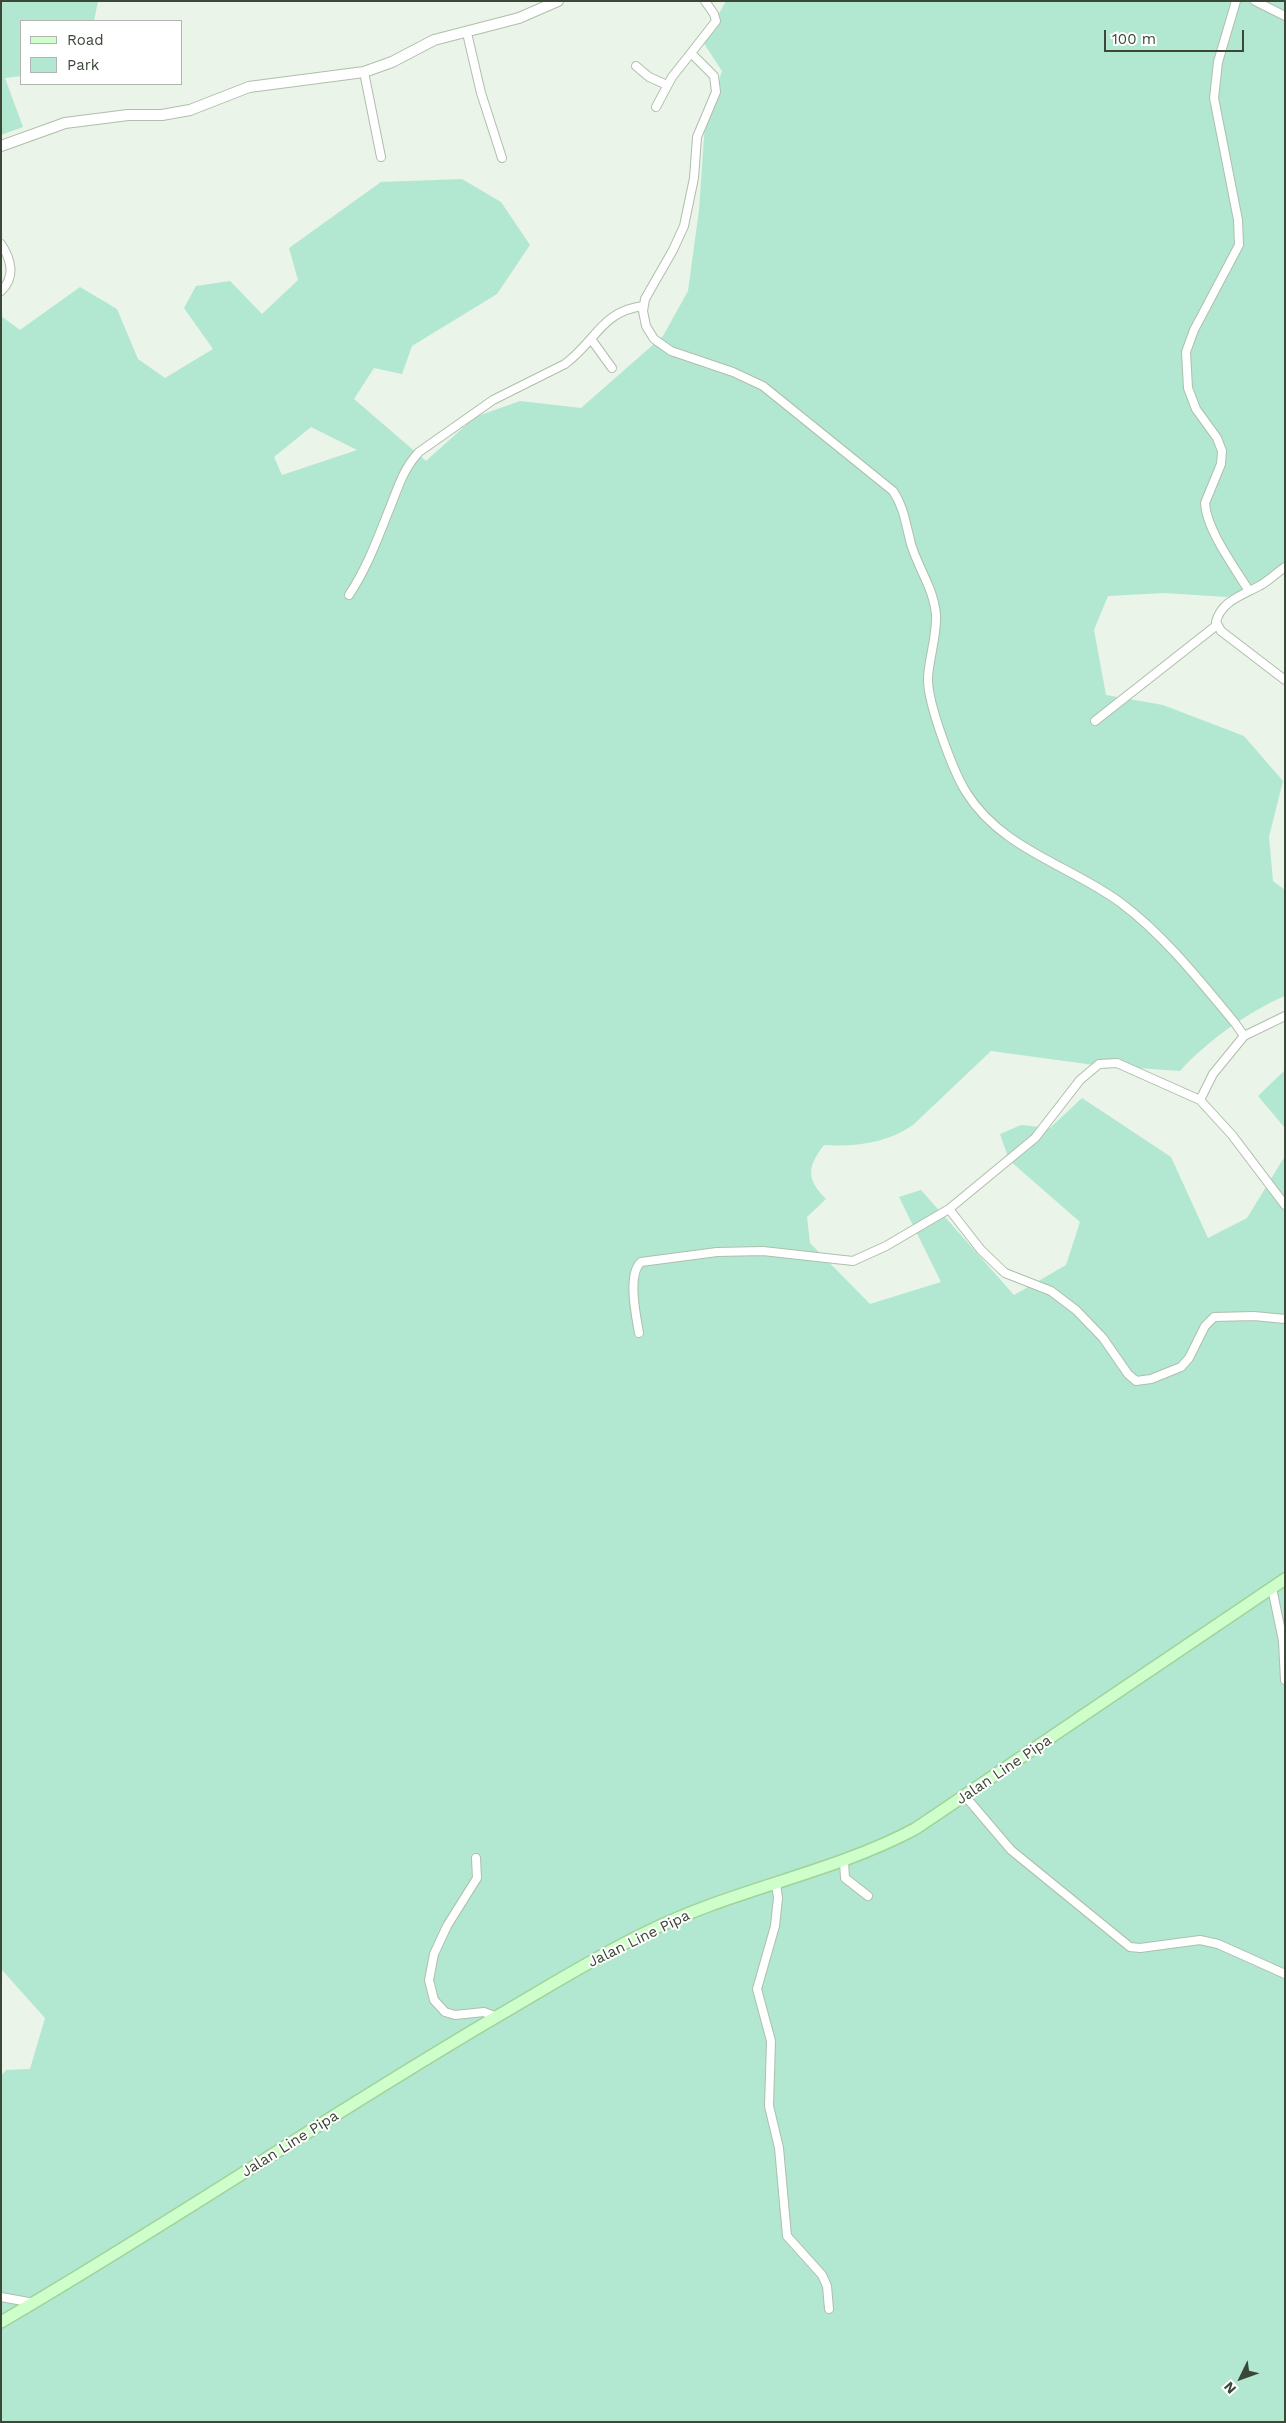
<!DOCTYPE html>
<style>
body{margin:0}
#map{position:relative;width:1286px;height:2423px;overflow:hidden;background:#eaf4e8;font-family:"Work Sans",sans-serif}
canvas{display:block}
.frame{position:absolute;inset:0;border:2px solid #3b4737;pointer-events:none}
.legend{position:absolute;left:20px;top:20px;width:162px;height:65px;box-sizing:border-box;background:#fff;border:1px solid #b1b5af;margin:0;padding:6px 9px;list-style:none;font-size:15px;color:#3b4737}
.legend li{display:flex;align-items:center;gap:10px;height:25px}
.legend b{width:25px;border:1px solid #b1b5af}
.north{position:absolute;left:1216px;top:2353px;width:50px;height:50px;-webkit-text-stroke:4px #fff;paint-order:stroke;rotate:228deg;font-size:14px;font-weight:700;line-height:20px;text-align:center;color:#3b4737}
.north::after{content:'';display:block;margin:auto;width:18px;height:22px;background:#3b4737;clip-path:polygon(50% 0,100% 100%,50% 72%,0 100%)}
.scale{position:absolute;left:1104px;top:30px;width:140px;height:22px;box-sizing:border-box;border:2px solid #3b4737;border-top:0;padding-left:6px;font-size:15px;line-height:18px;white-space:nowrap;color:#3b4737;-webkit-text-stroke:4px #fff;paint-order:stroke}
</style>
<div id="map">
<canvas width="1286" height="2423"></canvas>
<div class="frame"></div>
<ul class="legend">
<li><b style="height:6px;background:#cefec9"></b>Road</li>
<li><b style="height:14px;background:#b2e7d2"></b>Park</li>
</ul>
<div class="north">N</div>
<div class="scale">100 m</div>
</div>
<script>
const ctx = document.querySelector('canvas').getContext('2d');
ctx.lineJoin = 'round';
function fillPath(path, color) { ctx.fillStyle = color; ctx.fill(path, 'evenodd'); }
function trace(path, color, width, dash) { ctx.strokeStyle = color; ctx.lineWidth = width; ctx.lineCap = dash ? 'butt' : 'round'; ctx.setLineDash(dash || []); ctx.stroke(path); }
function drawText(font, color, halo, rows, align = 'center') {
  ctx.font = font + ' "Work Sans",sans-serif'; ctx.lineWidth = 4; ctx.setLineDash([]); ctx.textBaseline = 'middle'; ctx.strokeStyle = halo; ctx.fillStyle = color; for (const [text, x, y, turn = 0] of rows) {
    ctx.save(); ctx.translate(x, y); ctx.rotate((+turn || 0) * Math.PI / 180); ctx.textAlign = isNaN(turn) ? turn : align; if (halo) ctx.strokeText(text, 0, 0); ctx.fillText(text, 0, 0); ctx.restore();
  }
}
fillPath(new Path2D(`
 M1 1H98L94 21H21V76L5 78 23 127 1 135Z
 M726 1H1285V570L1227 597 1164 593 1108 596 1094 630 1106 695 1163 705 1244 736 1283 781 1269 837 1273 881 1285 890V996C1249 1011 1206 1042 1180 1071L1094 1065 991 1051 913 1125C887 1143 855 1147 824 1145 807 1167 806 1179 826 1199L807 1217 810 1243 870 1304 941 1282 899 1197 921 1190 1014 1295 1066 1265 1080 1222 1009 1160 1000 1134 1021 1125 1050 1128 1082 1098 1171 1157 1208 1238 1247 1218 1285 1156V2422H1V2076L6 2070 30 2069 45 2018 1 1969V316L20 330 80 287 117 309 138 359 165 378 213 349 184 308 196 286 230 281 262 314 298 280 289 248 381 182 462 179 501 202 530 245 497 294 412 346 402 374 374 368 354 399 426 461 475 417 520 401 581 408 663 336 688 291 699 210 705 123 722 71 703 42ZM311 427 357 450 282 475 274 457Z
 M1285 1070V1128L1258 1096Z`), '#b2e7d2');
const minor = new Path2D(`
 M705 1 714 14 716 21 691 53 714 76 716 92 697 137 694 178 684 226 673 250 645 299 643 311 646 326 654 339 671 351 733 372 763 386 893 491C904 507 906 525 911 544 918 568 934 589 936 615 937 636 929 657 928 678 927 702 953 771 966 792 1002 850 1070 865 1121 903 1165 936 1200 981 1235 1023L1244 1036 1213 1074 1200 1100 1232 1135 1285 1205
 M1236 1 1218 62 1214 98 1238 220 1239 245 1194 330 1186 352 1188 388 1196 409 1217 438 1222 451 1221 464 1205 503C1206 529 1235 568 1249 591
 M1255 1 1285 16
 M467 33 481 93 502 158
 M636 66 649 77 667 85
 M364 72 381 157
 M656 107 672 77 691 53
 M1 244C11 259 16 277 1 291
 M591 339 612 368
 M1285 567C1276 573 1269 581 1259 586 1243 595 1221 601 1216 622L1221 631 1285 680
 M349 595C367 568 377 540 389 510 398 488 403 469 419 452L493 400 565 364C596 341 602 311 643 306
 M1095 721 1217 625
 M1244 1036 1285 1016
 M1200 1100 1117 1063 1099 1064 1080 1080 1035 1138 949 1209 981 1250 1005 1273 1051 1291 1076 1310 1103 1338 1128 1374 1136 1381 1151 1379 1181 1367 1189 1358 1205 1326 1214 1317 1254 1316 1285 1319
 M639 1333C636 1316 627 1274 641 1262L717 1252 763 1251 853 1261 886 1246 949 1209
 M1272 1588 1283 1641 1285 1680
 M965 1796 1011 1850 1130 1947 1140 1948 1200 1940 1218 1944 1285 1974
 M476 1858 477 1878 447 1926 434 1954 429 1980 434 2000 445 2012 455 2015 484 2012 497 2017
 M844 1861 845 1878 868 1896
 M776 1884 778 1898 775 1926 757 1989 771 2041 769 2106 779 2148 787 2236 822 2275 827 2286 829 2309
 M1 2297 34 2303`);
const tertiary = new Path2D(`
 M1 146 65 123 128 115H162L190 110 249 87 364 72 392 62 434 40 519 18 558 1`);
const secondary = new Path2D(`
 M1 2322C169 2224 329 2115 496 2017 546 1988 595 1957 647 1932 733 1889 830 1874 915 1829L1285 1579`);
trace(minor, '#afbfab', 10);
trace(tertiary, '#afbfab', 12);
trace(secondary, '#a0d399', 14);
trace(minor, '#fff', 8);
trace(tertiary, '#fff', 10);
trace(secondary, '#cefec9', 11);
drawText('15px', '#3b4737', '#fff', [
 ["Jalan Line Pipa",1004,1770,-34],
 ["Jalan Line Pipa",639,1939,-26],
 ["Jalan Line Pipa",290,2144,-32]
]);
</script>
